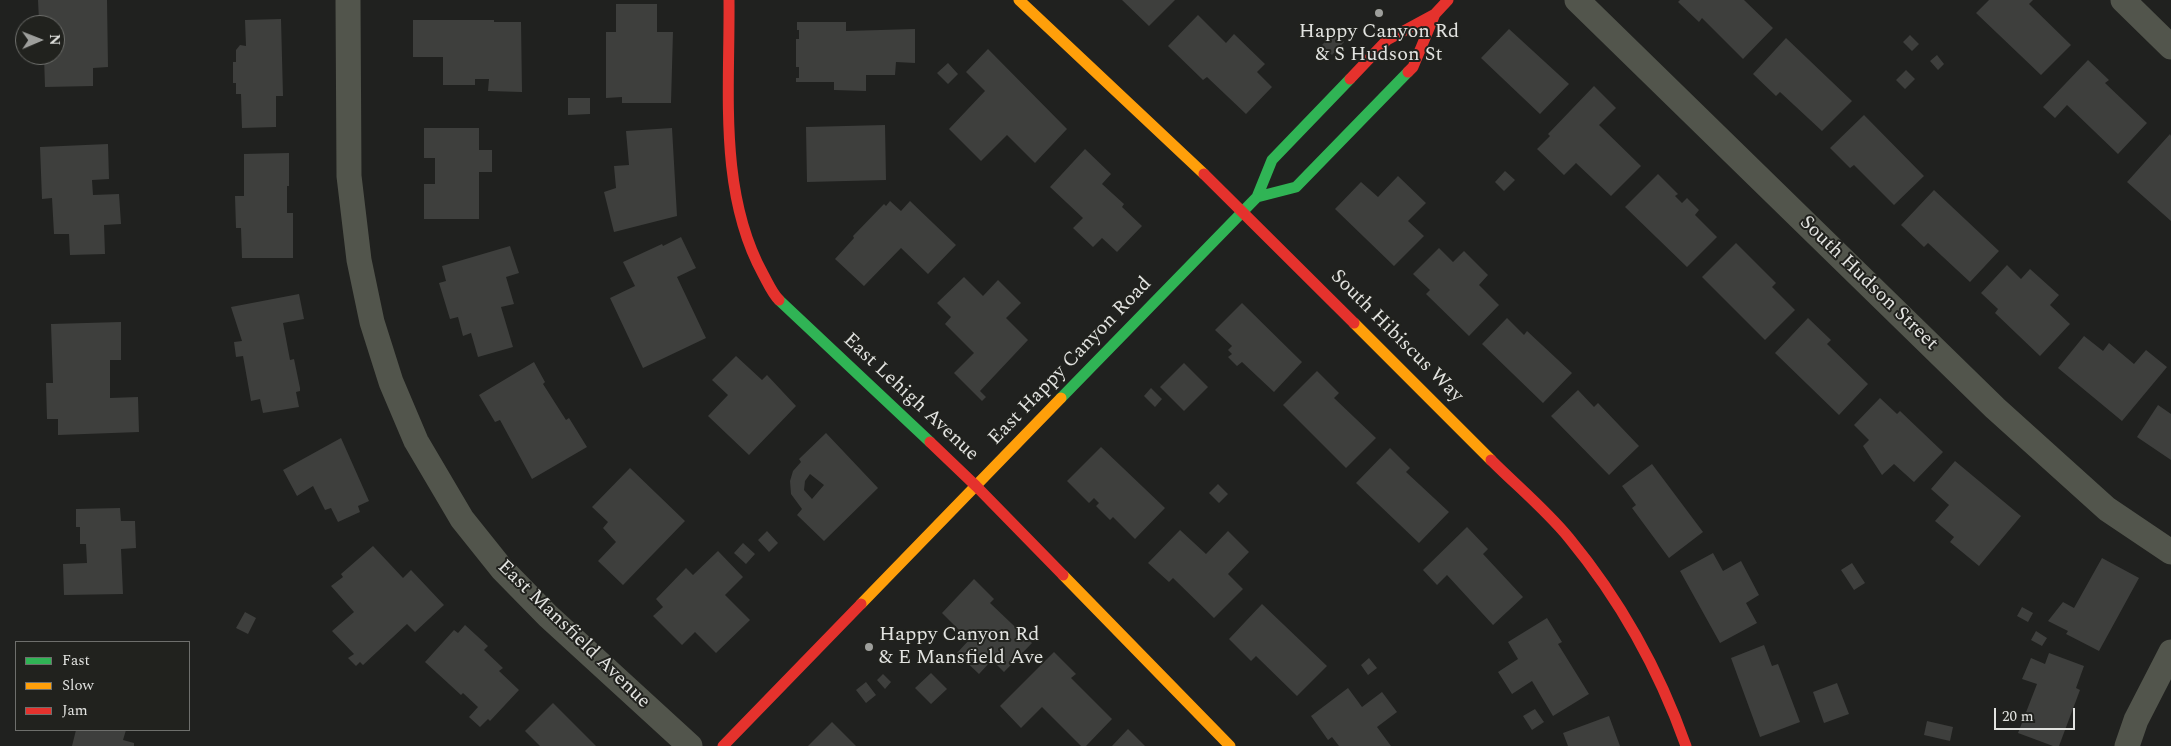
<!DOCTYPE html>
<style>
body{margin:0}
#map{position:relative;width:2171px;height:746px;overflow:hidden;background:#20211f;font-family:Spectral,serif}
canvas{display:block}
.legend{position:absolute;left:15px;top:641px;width:175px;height:90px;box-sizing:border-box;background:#21221e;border:1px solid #6e6f6c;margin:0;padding:6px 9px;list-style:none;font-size:15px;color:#e2e3e0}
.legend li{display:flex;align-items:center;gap:10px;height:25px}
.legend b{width:25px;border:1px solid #6e6f6c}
.north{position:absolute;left:15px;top:15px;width:50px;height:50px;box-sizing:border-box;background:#21221e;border:1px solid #6e6f6c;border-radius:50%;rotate:89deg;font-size:14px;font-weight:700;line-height:20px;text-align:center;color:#e2e3e0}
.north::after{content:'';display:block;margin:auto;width:18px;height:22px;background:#9e9f9c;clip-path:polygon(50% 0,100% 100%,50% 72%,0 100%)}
.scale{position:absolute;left:1994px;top:708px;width:81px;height:22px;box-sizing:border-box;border:2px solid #e2e3e0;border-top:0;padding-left:6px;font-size:15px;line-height:18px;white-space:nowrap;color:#e2e3e0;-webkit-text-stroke:4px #21221e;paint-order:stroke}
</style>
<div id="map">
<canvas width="2171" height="746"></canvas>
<ul class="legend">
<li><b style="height:6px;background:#30b455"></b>Fast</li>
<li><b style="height:6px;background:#ff9f0a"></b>Slow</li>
<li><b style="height:6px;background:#e5322d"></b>Jam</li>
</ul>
<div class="north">N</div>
<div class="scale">20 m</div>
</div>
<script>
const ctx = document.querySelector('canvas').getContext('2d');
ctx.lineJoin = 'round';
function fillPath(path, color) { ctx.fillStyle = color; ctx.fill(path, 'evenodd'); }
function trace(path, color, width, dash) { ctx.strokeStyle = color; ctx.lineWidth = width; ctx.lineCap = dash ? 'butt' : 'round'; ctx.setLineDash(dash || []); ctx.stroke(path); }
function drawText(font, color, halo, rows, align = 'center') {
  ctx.font = font + ' Spectral,serif'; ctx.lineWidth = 4; ctx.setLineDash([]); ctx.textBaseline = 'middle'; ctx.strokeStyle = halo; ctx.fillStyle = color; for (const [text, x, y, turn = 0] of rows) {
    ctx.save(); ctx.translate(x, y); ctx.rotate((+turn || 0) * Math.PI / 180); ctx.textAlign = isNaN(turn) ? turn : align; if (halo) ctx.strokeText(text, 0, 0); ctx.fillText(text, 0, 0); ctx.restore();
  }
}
fillPath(new Path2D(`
 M38 0H107L108 67 93 68V86L45 87 44 56 55 55V25H50V21H39Z
 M1122 0H1175L1149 26Z
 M1680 0H1744L1773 28 1743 59 1702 18 1699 22 1678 2Z
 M1989 0H2033L2029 4 2071 45 2041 75 1976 13Z
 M616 4H657V32H673L671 103H622V97L606 98V32H616Z
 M1198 15 1226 43 1234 34 1265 64 1257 72 1272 87 1246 114 1207 77 1203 80 1168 46Z
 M281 19 283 96H276V127L242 128 241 94H236V83H233V62H236V50L240 45 246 46 245 20Z
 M413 20H494V22H521L522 92 488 91 489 79H475V85H443V57H413Z
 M797 22H846V31L915 29V63L896 62 895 75H866V91L834 90V82H796V78H799V67H796V39H799V30H797Z
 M1509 29 1569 84 1540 114 1481 58Z
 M1334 32 1344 42 1332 55 1322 45Z
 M1910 35 1919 44 1912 51 1903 42Z
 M1786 38 1852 101 1822 131 1780 92 1776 96 1753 74Z
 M988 49 1067 129 1035 163 1007 135 981 161 949 129 985 91 966 72Z
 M1937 55 1944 64 1938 70 1930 61Z
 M2088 60 2109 80 2105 83 2147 123 2118 154 2067 105 2055 118 2043 107Z
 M948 63 958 74 948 84 937 73Z
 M1906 70 1915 79 1905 89 1896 80Z
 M1594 86 1616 108 1599 125 1641 166 1611 196 1576 163 1564 175 1537 149 1550 136 1548 134Z
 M568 98H590V114L568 115Z
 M1864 115 1924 176 1894 205 1854 165 1850 168 1830 148Z
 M885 125 886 180 807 182 806 127Z
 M424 128H479V150H492V172H479V219H424V184H435V158H424Z
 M672 128 677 216 614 232 604 192 616 188 614 166 629 165 626 131Z
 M2170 134 2171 136V221L2127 182Z
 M108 144 109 179 92 180 93 195 119 194 121 224 104 225 105 254 70 255 69 234H54L52 198 42 199 40 147Z
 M1085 149 1111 174 1102 184 1124 204 1122 207 1142 226 1117 252 1102 238 1093 247 1073 228 1083 218 1050 187Z
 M289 153V186H287V213H293V258H242L241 228H236L235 196H244V154Z
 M1505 171 1515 180 1504 191 1495 182Z
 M1658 174 1678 194 1675 196 1682 203 1687 198 1699 210 1695 215 1717 237 1687 267 1625 207Z
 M1398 176 1426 203 1408 221 1424 236 1394 266 1335 209 1361 182 1378 197Z
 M1934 190 1999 251 1970 282 1928 243 1924 247 1901 225Z
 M890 201 901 211 910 201 956 245 928 274 901 248 864 286 835 259 854 238 853 236 884 204 886 206Z
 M681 237 696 268 677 277 706 338 643 368 610 298 635 286 623 262 662 244 663 246Z
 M1736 243 1776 283 1772 287 1795 310 1765 340 1702 277Z
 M510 246 519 273 506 277 514 304 501 307 513 347 478 357 471 333 463 336 458 317 450 319 439 283 446 281 442 266Z
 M1439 248 1453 262 1464 251 1488 275 1479 285 1499 305 1469 336 1426 294 1430 290 1413 274Z
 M2007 265 2021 279 2030 269 2059 295 2050 305 2070 324 2040 356 1995 313 1998 309 1981 293Z
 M964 277 983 296 998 280 1021 303 1006 318 1028 340 980 391 986 397 982 401 954 373 974 353 945 324 951 317 937 303Z
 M299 294 304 319 283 323 290 360 294 359 300 388V391L296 392 299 407 263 413 260 399 251 401 243 356 236 357 234 342 242 341 231 307Z
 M1242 303 1302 362 1274 392 1242 362 1237 366 1228 357 1232 354 1228 350 1232 346 1215 330Z
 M1507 318 1524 335 1527 331 1572 373 1543 403 1482 344Z
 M1808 318 1831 340 1827 344 1868 384 1839 415 1775 353Z
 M121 322V360H110V398L138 397 139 432 58 435V419H47L46 383H53L51 324Z
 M2084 336 2103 351 2109 343 2134 364 2146 350 2167 367 2122 421 2058 368Z
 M736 356 762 380 767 375 796 406 749 455 708 416 728 395 712 380Z
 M534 362 545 382 543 384 566 420 569 418 587 447 532 479 500 420 495 422 479 395Z
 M1184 363 1208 387 1184 411 1160 387Z
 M1317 371 1339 393 1334 398 1376 438 1346 468 1283 405Z
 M1151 388 1162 399 1155 407 1144 396Z
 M1578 390 1594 407 1598 403 1639 446 1609 475 1551 416Z
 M1880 398 1897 414 1900 411 1943 452 1914 482 1894 464 1882 475 1863 446 1869 440 1854 425Z
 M2158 405 2171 414V460L2137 437Z
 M826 433 878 488 824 541 797 515 802 509 791 494 790 481 793 471 801 462 799 459ZM810 474 824 485 812 499 804 490 805 481Z
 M341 438 369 501 358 506 360 512 338 522 331 508 325 510 313 486 297 496 283 470Z
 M1101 447 1165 508 1135 539 1113 517 1110 520 1096 506 1099 503 1094 498 1089 503 1067 481Z
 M1390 448 1410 468 1406 472 1449 512 1419 543 1356 483Z
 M1955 461 2021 516 1979 566 1950 542 1962 527 1954 537 1935 521 1949 505 1931 489Z
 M1652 464 1703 532 1669 558 1632 508 1636 505 1622 486Z
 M630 468 685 521 623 585 598 561 616 542 603 528 608 522 592 507Z
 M1218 484 1228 494 1219 503 1209 493Z
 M120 508 121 521H135L136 548 121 549 123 594 64 595 63 564 87 563 86 544H80V527H76V509Z
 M1467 527 1488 549 1483 554 1523 597 1493 625 1447 575 1437 585 1423 570Z
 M1180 530 1206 554 1228 531 1249 552 1228 574 1243 589 1214 618 1173 578 1169 582 1148 563Z
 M767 531 778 543 769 552 758 540Z
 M743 543 755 554 746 564 734 553Z
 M373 546 403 578 411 570 444 605 415 632 407 624 363 665 360 662 356 666 348 658 354 654 332 631 354 612 331 586 343 577 341 574Z
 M718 551 743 577 725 595 750 620 716 653 695 632 682 645 653 616 663 607 656 599 686 568 693 575Z
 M1713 553 1723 571 1741 561 1759 595 1746 603 1757 623 1720 643 1680 571Z
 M2102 558 2139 578 2099 651 2066 634 2068 631 2048 621 2063 602 2074 608Z
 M1852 563 1865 583 1854 590 1841 570Z
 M974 579 994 599 990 603 1032 643 1004 672 992 660 979 674 957 653 969 640 942 613Z
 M1262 604 1327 666 1297 696 1256 656 1251 661 1229 639Z
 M2022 607 2033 613 2028 622 2017 616Z
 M245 612 256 618 248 634 236 628Z
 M1547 618 1562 642 1558 644 1589 694 1553 716 1532 681 1512 694 1498 672 1518 659 1508 642Z
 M465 625 488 646 484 650 503 668 499 671 519 690 490 721 488 719 480 727 469 717 478 707 463 693 461 695 425 662 454 630 458 633Z
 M2036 631 2047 638 2042 646 2031 640Z
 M1764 645 1772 666 1778 664 1800 722 1760 737 1731 658Z
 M1054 652 1076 674 1071 678 1112 719 1086 746H1081L1042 707 1021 728 1000 706Z
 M2049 653 2084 666 2076 688 2080 690 2059 746H2053L2018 733 2037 684 2022 679 2031 658 2045 664Z
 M1369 658 1377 668 1368 675 1361 665Z
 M931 673 947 689 931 704 915 688Z
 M883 674 891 682 885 689 877 680Z
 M866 682 876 695 866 703 856 690Z
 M1837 683 1849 714 1824 723 1813 692Z
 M1348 688 1362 707 1382 692 1397 712 1377 727 1391 746H1339L1332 737 1328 740 1311 716Z
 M553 703 596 746H540L525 731Z
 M1535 709 1544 722 1532 730 1523 716Z
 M1609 716 1620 746H1568L1563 733Z
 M1927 721 1953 727 1950 741 1924 735Z
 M832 722 856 746H808Z
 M1128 729 1145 746H1112Z
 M76 730H126L123 740 134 743V746H72Z`), '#3e3f3d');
trace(new Path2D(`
 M348 0 349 176 359 260 372 322 391 382 416 441 462 519 502 569 548 616 690 746
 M1577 0 1995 408 2107 509 2171 552
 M2123 0 2171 47
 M2127 746 2136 720 2171 652`), '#52554c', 25);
trace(new Path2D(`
 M1257 197 1296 187 1408 72
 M779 300 930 442
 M1061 398 1257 197 1272 160 1350 79`), '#30b455', 11);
trace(new Path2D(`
 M1019 0 1204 174
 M1354 323 1491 460
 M1063 575 1230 746
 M861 604 1061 398`), '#ff9f0a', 11);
trace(new Path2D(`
 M729 0C730 90 718 192 763 274 768 283 772 293 779 300
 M1408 72 1413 67 1435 14
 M1350 79 1387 40 1435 14 1448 0
 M1204 174 1354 323
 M930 442 976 486 1063 575
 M1491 460C1517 486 1546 510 1569 538 1621 601 1659 670 1686 746
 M723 746 861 604`), '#e5322d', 11);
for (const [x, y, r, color] of [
 [1379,13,5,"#9e9f9c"],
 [869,647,5,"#9e9f9c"]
]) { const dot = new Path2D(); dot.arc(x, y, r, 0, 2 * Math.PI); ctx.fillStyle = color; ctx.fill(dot); trace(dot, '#21221e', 2); }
drawText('20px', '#e2e3e0', '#21221e', [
 ["Happy Canyon Rd",1379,33],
 ["& S Hudson St",1379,56],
 ["Happy Canyon Rd",879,636,"left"],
 ["& E Mansfield Ave",879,659,"left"]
]);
drawText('20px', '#e2e3e0', '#21221e', [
 ["South Hudson Street",1868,284,44],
 ["South Hibiscus Way",1396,337,45],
 ["East Happy Canyon Road",1071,362,-46],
 ["East Lehigh Avenue",910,398,43],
 ["East Mansfield Avenue",573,635,44]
]);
</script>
